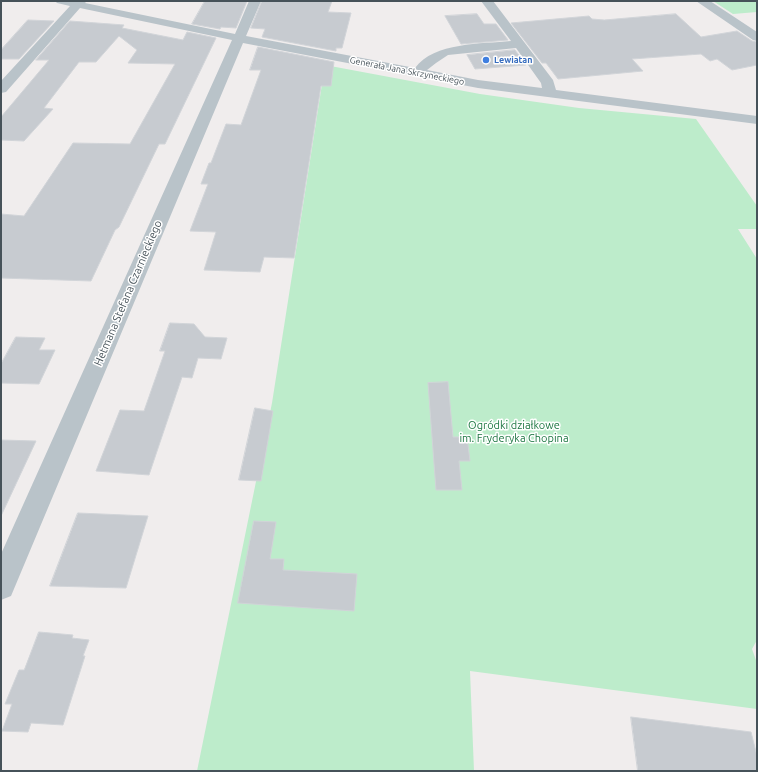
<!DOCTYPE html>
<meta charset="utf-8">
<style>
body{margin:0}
#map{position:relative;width:758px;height:772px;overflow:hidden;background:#f0eded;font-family:Ubuntu,sans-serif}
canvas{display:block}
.frame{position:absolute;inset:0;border:2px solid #465259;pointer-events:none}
</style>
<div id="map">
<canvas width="758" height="772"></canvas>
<div class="frame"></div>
</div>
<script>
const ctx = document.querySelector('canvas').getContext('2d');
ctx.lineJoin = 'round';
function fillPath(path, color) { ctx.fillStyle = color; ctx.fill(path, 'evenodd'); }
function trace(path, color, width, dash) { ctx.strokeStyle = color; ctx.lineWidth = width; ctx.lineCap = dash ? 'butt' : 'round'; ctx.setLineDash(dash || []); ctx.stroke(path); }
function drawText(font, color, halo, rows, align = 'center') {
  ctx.font = font + ' Ubuntu,sans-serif'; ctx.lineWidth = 3; ctx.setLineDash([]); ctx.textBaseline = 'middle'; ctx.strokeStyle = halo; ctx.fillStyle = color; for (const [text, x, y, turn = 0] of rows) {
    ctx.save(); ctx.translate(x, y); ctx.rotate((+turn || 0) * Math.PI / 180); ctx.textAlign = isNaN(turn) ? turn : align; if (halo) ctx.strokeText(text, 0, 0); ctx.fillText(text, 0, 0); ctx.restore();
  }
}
fillPath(new Path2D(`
 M713 1H757V12L733 14Z
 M325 65 480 94 579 108 696 119 757 206V229H738L757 259V640L752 649 757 663V709L470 671 474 771H197L272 403Z`), '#bdeccb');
const building = new Path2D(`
 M205 1H247L236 28 221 27 220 29 192 24Z
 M262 1H332L328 12 351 13 342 48H336V51L262 37 265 29 251 28Z
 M477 14 484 24H496L508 40 461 44 445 16Z
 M676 14 701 37 737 31 752 41 757 42V65L732 70 717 59 710 61 701 54 632 59 643 71 558 79 546 63H542L511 23 589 16 592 19 604 20Z
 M28 20 54 21 19 59H1V50Z
 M70 21 124 25 122 28 183 40 187 32 216 38 165 144H159L119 227 115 230 91 281 1 278V214L24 216 73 143 130 144 175 64 128 63 137 50 119 36 96 62H79L44 108 53 109 24 141 1 140V117L49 60H36Z
 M258 47 334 62 331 86H321L294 258 264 257 260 272 204 270 216 232 190 231 208 184H201L209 163H211L226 124 241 125 261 70H250Z
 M515 50 526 65 475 69 467 55Z
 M170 323 194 324 205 337 227 338 221 359 198 358 192 378 182 377 149 475 96 471 120 410 144 411 165 351H160Z
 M16 337 45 338 39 350H55L39 384 1 383V364Z
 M448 382 453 437H467L470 461H459L462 490H436L428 383Z
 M255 408 273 411 261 481 239 480Z
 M1 440 36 441 1 516Z
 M78 513 148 516 126 588 50 586Z
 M254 521 276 522 270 559H284L283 570 357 574 354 611 238 603Z
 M39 632 73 635 72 638 89 640 83 656H85L63 725 31 723 28 732 2 731 12 704H5L19 670H24Z
 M631 717 751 732 757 756V771H638Z`);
fillPath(building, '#c7cbd0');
trace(building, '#d1d4d8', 1);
fillPath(new Path2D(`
 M55 1H87L85 3 235 34 249 1H261L246 36 415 68C434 42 482 44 511 41L481 1H493L553 80 556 90 757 116V124L478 88 243 43 11 596 1 600V554L232 40 80 8 6 92 1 93V81L70 6 57 3ZM516 48 541 83 542 88 478 80 427 70 436 63 448 55Z
 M696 1H710L757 32V41L753 40Z`), '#b9c3c9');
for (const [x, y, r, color] of [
 [486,60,4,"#3f7fe0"]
]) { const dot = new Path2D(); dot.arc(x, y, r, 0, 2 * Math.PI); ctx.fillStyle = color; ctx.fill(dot); trace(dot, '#fff', 1.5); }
drawText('bold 9px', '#366cbe', '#fff', [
 ["Lewiatan",494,60]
], 'left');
drawText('9px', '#465259', '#fff', [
 ["Generała Jana Skrzyneckiego",407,71,11]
]);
drawText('11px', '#465259', '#fff', [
 ["Hetmana Stefana Czarnieckiego",128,293,-67]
]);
drawText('11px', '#1c7641', '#fff', [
 ["Ogródki działkowe",514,425],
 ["im. Fryderyka Chopina",514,438]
]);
</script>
